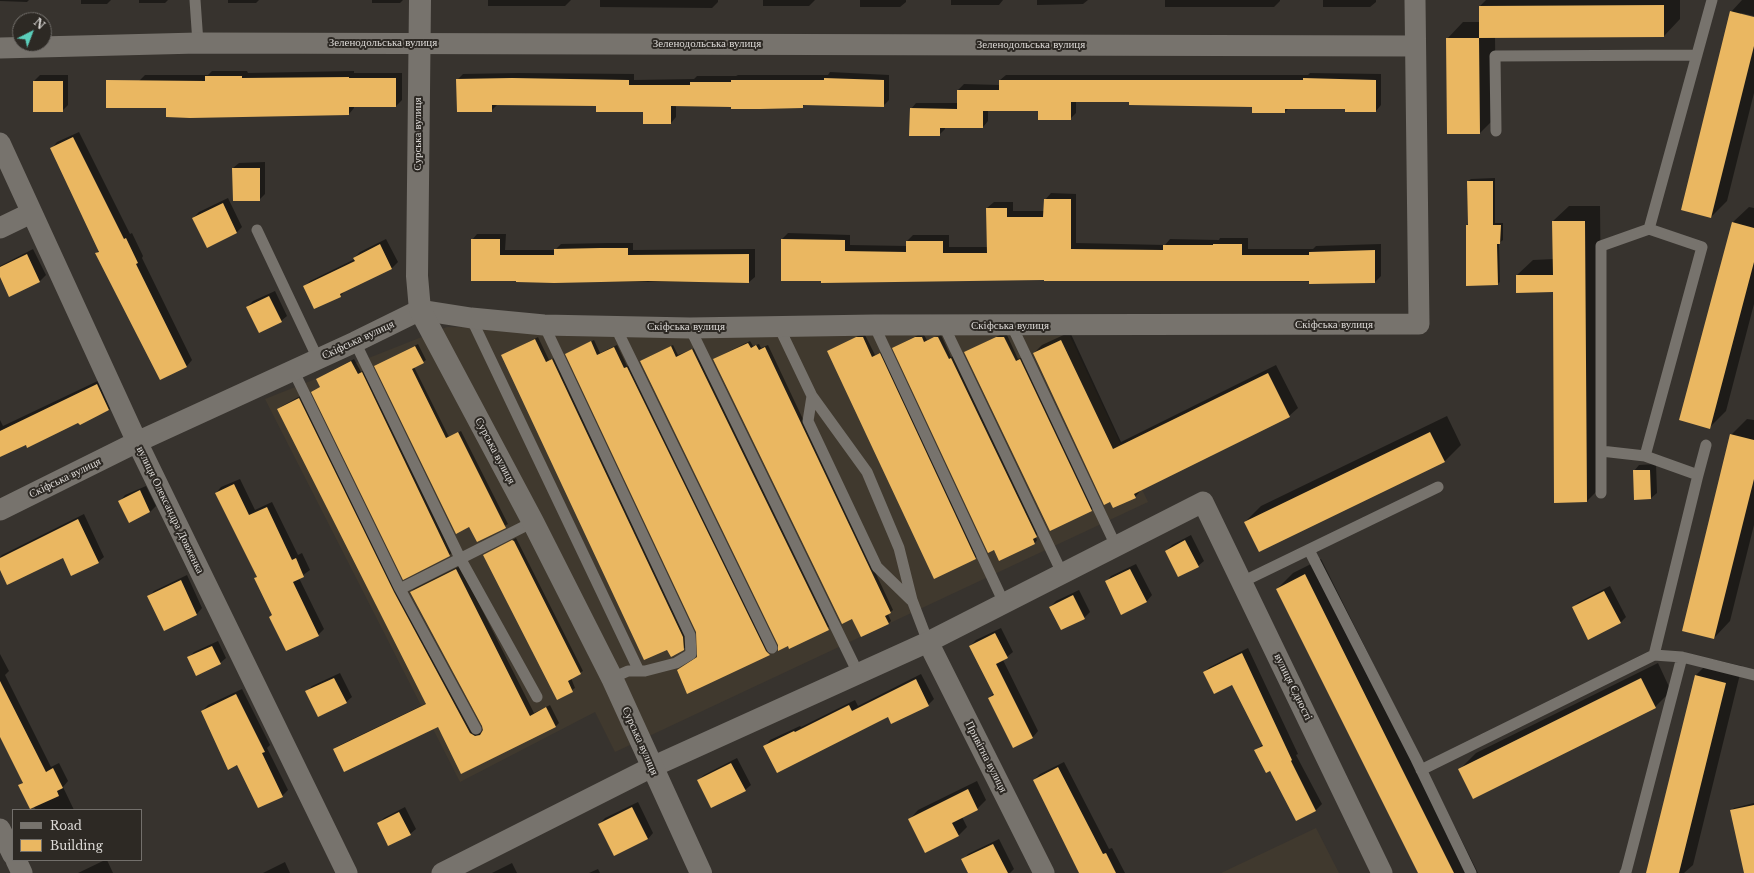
<!DOCTYPE html>
<meta charset="utf-8">
<style>
body{margin:0}
#map{position:relative;width:1754px;height:873px;overflow:hidden;background:#37332e;font-family:"Libre Baskerville",serif}
canvas{display:block}
.legend{position:absolute;left:12px;top:809px;width:130px;height:52px;box-sizing:border-box;background:#2d2924;border:1px solid #73706c;margin:0;padding:5px 7px;list-style:none;font-size:12px;color:#dddad7}
.legend li{display:flex;align-items:center;gap:8px;height:20px}
.legend b{width:20px;border:1px solid #73706c}
.north{position:absolute;left:12px;top:12px;width:40px;height:40px;box-sizing:border-box;background:#2d2924;border:1px solid #73706c;border-radius:50%;rotate:42deg;font-size:11px;font-weight:700;line-height:16px;text-align:center;color:#dddad7}
.north::after{content:'';display:block;margin:auto;width:14px;height:18px;background:#5bcebb;clip-path:polygon(50% 0,100% 100%,50% 72%,0 100%)}
</style>
<div id="map">
<canvas width="1754" height="873"></canvas>
<ul class="legend">
<li><b style="height:5px;background:#77736d"></b>Road</li>
<li><b style="height:11px;background:#eab761"></b>Building</li>
</ul>
<div class="north">N</div>
</div>
<script>
const ctx = document.querySelector('canvas').getContext('2d');
ctx.lineJoin = 'round';
function fillPath(path, color) { ctx.fillStyle = color; ctx.fill(path, 'evenodd'); }
function trace(path, color, width, dash) { ctx.strokeStyle = color; ctx.lineWidth = width; ctx.lineCap = dash ? 'butt' : 'round'; ctx.setLineDash(dash || []); ctx.stroke(path); }
function drawText(font, color, halo, rows, align = 'center') {
  ctx.font = font + ' "Libre Baskerville",serif'; ctx.lineWidth = 4; ctx.setLineDash([]); ctx.textBaseline = 'middle'; ctx.strokeStyle = halo; ctx.fillStyle = color; for (const [text, x, y, turn = 0] of rows) {
    ctx.save(); ctx.translate(x, y); ctx.rotate((+turn || 0) * Math.PI / 180); ctx.textAlign = isNaN(turn) ? turn : align; if (halo) ctx.strokeText(text, 0, 0); ctx.fillText(text, 0, 0); ctx.restore();
  }
}
fillPath(new Path2D(`
 M447 327 1070 336 1148 502 615 752 595 712 460 782 265 399Z
 M1316 828 1339 873H1221Z`), '#40392e');
fillPath(new Path2D(`
 M0 0H29L27 2 0 1Z
 M81 0H111L107 4H81Z
 M139 0H168L165 3H139Z
 M228 0H259L256 3H228Z
 M372 0H403L400 3H372Z
 M488 0H571L565 6H488Z
 M600 0H718V2L712 8 600 7Z
 M763 0H815L809 6H763Z
 M860 0H906V2L900 7H860Z
 M951 0H1003L999 5H951Z
 M1037 0H1088L1083 4 1037 5Z
 M1165 0H1280V1L1274 7H1165Z
 M1323 0H1376V2L1370 7H1323Z
 M1486 0H1680V19L1664 36 1495 37 1496 117 1480 133 1447 39 1463 22H1480V6Z
 M1742 0H1754V16L1741 13V15L1754 18V93L1727 201 1711 217 1731 12Z
 M212 71H247L248 73 354 71V73H402V100L396 106H354V108L349 114 167 107 139 81 145 75H208Z
 M830 72 889 75V100L883 106 805 104 802 107 676 105V117L671 123 644 111 597 105H497L491 111 457 80 463 74 518 73 634 74V80L694 79 697 76H736L738 75H828Z
 M1310 73 1381 74V105L1376 111 1346 108H1289L1285 112 1253 106 1130 101H1076V113L1070 119 1039 110H988V121L983 127H945V129L939 135 911 109 916 103H958V90L964 84 1000 85V80L1006 75H1308Z
 M40 75H68V105L62 111 34 81Z
 M79 132 130 234 132 233 143 256 142 258 192 360 187 366 160 378 96 254 99 250 52 148 57 142Z
 M265 162V194L259 200 233 168 239 163Z
 M1495 178V223H1503V240L1499 243 1500 282 1497 284 1467 225 1469 223 1468 181 1471 179Z
 M1051 193 1076 194V243L1165 245 1170 239 1219 240 1220 238H1248V249H1313L1316 246 1381 244V276L1375 282 1045 279 782 280V239L788 233 850 235V245L907 246V241L913 235H949V247H988L987 208 994 202H1013V211H1044L1045 200Z
 M228 198 242 227 237 232 207 247 193 218 199 212Z
 M1569 206H1600L1603 485 1587 501 1554 291 1517 275 1533 260 1554 259 1553 221Z
 M1749 207 1754 208V304L1726 411 1709 428 1732 223Z
 M477 234H506L505 250H555L561 244 607 243H633V250L755 249V277L749 282H517L472 240Z
 M386 239 398 262 392 268 345 291 340 296 305 286 310 281 355 259 354 258 360 252Z
 M33 249 46 275 40 281 10 295 0 275V266Z
 M275 291 287 316 281 321 247 307 253 301Z
 M1070 332 1121 442 1276 365 1298 408 1289 416 1143 488 1135 497 1034 353 1042 345Z
 M860 335H865L875 355 882 352 978 556 975 558 828 351Z
 M918 335H924L927 340 941 335 951 357 954 356 1039 533 1035 536 1037 540 1035 543 1000 559 893 348Z
 M1000 335H1007L1018 359 1023 357 1094 507 1091 510 965 352Z
 M538 337 549 360 555 358 685 634 686 647 683 649 502 356Z
 M594 340 600 353 617 345 627 366 630 365 772 651 688 692 678 670 698 656 697 632 566 354Z
 M750 341 753 346 759 344 761 348 768 345 893 610 888 614 891 621 889 623 714 359Z
 M418 344 426 360 414 367 449 437 461 431 508 524 477 541 376 366Z
 M673 345 678 355 695 348 831 626 790 647 789 645H779L641 361Z
 M354 359 361 372 365 370 452 553 449 555 313 392 321 387 317 379 320 377Z
 M104 378 116 403 109 410 0 456V420L3 426Z
 M302 395 479 733 484 730 411 592 414 589 460 566 534 713 550 705 559 723 556 726 462 773 438 726 334 749 338 746 427 703 278 409 282 406Z
 M1447 416 1461 445 1445 461 1245 522 1261 506Z
 M1747 419 1754 420V525L1730 621 1714 638 1731 435Z
 M1656 464 1657 493 1651 498 1635 499 1634 471 1639 465Z
 M240 479 255 510 272 502 298 555 302 553 310 570 299 578 324 629 318 635 273 614 257 577 216 493 221 487Z
 M146 486 156 506 150 512 120 501 125 495Z
 M84 514 104 557 98 562 63 557 0 568V557L2 555Z
 M1191 535 1204 561 1198 566 1166 551 1172 545Z
 M516 538 583 671 571 678 575 688 557 699 485 555Z
 M1321 559 1478 873H1419L1277 589 1293 573Z
 M1136 564 1152 595 1147 601 1122 614 1106 582 1111 576Z
 M187 575 202 608 197 614 164 630 148 597 154 591Z
 M1610 586 1626 617 1620 623 1573 607 1579 602Z
 M1079 590 1090 612 1084 618 1050 607 1056 601Z
 M1001 628 1013 652 1003 660 1038 731 1033 737 1013 746 989 698 994 693 970 646 976 640Z
 M218 641 226 658 220 663 188 658 194 652Z
 M1248 648 1298 754 1296 755 1322 804 1316 810 1296 820 1271 770 1256 750 1263 744 1233 684 1204 672 1210 667Z
 M0 654 9 671 5 675 51 767 59 763 68 781 63 787 74 810H36L20 786 23 782 0 736Z
 M1712 659 1742 666 1693 865 1684 873H1647L1696 675Z
 M1658 663 1671 691 1655 707 1459 770 1476 753Z
 M340 673 352 697 346 702 306 692 312 686Z
 M921 674 934 699 928 705 765 746 770 740 800 726 801 727 855 700 858 706Z
 M242 689 270 745 267 748 288 790 282 796 238 764 202 711 208 705Z
 M737 758 751 785 745 790 698 780 704 775Z
 M1064 762 1109 849 1112 848 1125 873H1079L1034 780 1040 774Z
 M977 781 986 800 977 809 962 817 967 827 958 836 910 819 918 810Z
 M638 802 653 833 648 839 599 824 605 818Z
 M1754 803V862L1731 811 1734 808Z
 M405 807 416 829 410 834 378 824 384 818Z
 M999 839 1014 869 1010 873H969L963 860 968 854Z
 M105 860H107L113 873H78Z
 M285 862 290 873H263Z
 M512 863 517 873H492Z
 M598 869 600 873H589Z`), '#0007');
fillPath(new Path2D(`
 M1664 5V37L1479 38V6Z
 M1730 11 1754 17V46L1711 218 1681 210Z
 M1446 38H1479L1480 134H1447Z
 M205 76H242V78L349 77V78H396V107H349V115L190 118 166 117V108H106V80L205 81Z
 M512 78 629 80V85H690V82H731V80H824V78L884 80V107L803 105V108L760 109H731V107L671 106V124H643V112H596V106L492 105V112H457L456 79Z
 M1303 78 1376 80V112H1345V109H1285V113H1252V107L1129 105V102H1071V120H1038V111H983V128H940V136H909L910 108 957 109V90H999V80H1303Z
 M33 81H63V112H33Z
 M73 137 124 239 126 238 138 263 136 264 187 367 160 380 95 253 99 252 50 148Z
 M232 168H260V201H233Z
 M1467 181H1493V225H1501L1500 244H1497L1498 285 1466 286V225H1468Z
 M1044 199H1071V249L1163 250V245H1213V244H1242V255H1309V252L1375 250V283L1309 284V281H1044V280L821 283V281H781V239L845 240V251L906 252V241H943V253H987L986 208H1007V217H1043Z
 M223 203 237 233 207 248 192 218Z
 M1552 221H1585L1587 502 1554 503 1553 292 1516 293V275H1553Z
 M1732 222 1754 228V262L1710 429 1679 420Z
 M471 239H500V255H554V249L600 248H628V255L749 254V283L648 281 554 283 516 282V281H471Z
 M380 244 392 269 340 294 341 297 314 309 303 286 355 261 353 258Z
 M27 254 40 282 9 297 0 277V267Z
 M269 296 282 322 259 333 246 307Z
 M856 337H863L872 357 880 353 976 559 934 579 827 351Z
 M915 337H922L924 342 934 337H938L949 359 951 358 1037 537 1033 539 1035 544 999 561 994 550 988 553 892 348Z
 M996 337H1004L1016 361 1020 359 1092 511 1050 531 964 352Z
 M535 339 546 362 552 359 683 637 684 650 673 656 671 657 667 650 644 660 501 355Z
 M1061 340 1113 449 1268 373 1290 417 1134 494 1136 498 1113 508 1110 502 1104 505 1033 353Z
 M591 341 597 355 614 347 624 368 627 367 766 651 770 655 687 694 677 670 697 657 696 632 565 354Z
 M748 343 751 348 756 345 759 350 765 347 891 613 885 616 889 624 861 637 852 619 842 624 713 359Z
 M415 346 424 363 412 369 446 438 458 432 506 528 477 542 469 527 456 534 374 366Z
 M671 346 676 357 692 349 829 630 789 649 788 646 778 651V645L640 361Z
 M351 361 358 374 362 372 450 556 403 580 311 392 320 387 316 379Z
 M97 384 109 410 80 425 78 423 27 448 26 445 0 457V431Z
 M299 398 394 592 470 733 475 736 480 735 483 730 482 726 410 592 456 569 530 716 546 707 556 727 461 774 438 727 344 772 333 749 426 704 277 409Z
 M1430 432 1445 462 1259 552 1244 522Z
 M1730 434 1754 440V479L1714 639 1682 631Z
 M1633 470H1650L1651 499 1634 500Z
 M234 484 249 515 267 507 292 560 296 558 304 577 293 582 319 636 286 651 269 617 272 615 254 578 257 577 215 493Z
 M140 490 150 512 129 523 118 501Z
 M78 519 99 563 71 576 63 558 7 585 0 570V558Z
 M512 540 514 541 581 674 568 681 573 692 557 700 483 555Z
 M1185 540 1199 567 1178 577 1165 551Z
 M1130 569 1147 602 1121 615 1105 581Z
 M1305 574 1401 767 1454 873H1418L1276 589Z
 M181 580 197 615 164 631 147 596Z
 M1604 591 1621 623 1588 640 1572 607Z
 M1073 595 1085 619 1061 630 1049 607Z
 M995 633 1008 658 996 664 1033 738 1013 748 988 698 994 695 969 646Z
 M212 646 221 664 196 676 187 657Z
 M1242 653 1292 760 1291 761 1316 811 1296 821 1270 771 1266 773 1254 750 1263 746 1232 685 1214 694 1203 672Z
 M1695 675 1726 683 1679 873H1646Z
 M334 678 347 703 318 717 305 691Z
 M1641 678 1656 708 1473 799 1458 769Z
 M916 679 929 706 891 724 888 717 777 773 763 746 794 731 795 732 849 705 852 711Z
 M0 681 46 772 53 768 63 788 57 791 59 796 30 809 18 785 23 783 0 737Z
 M236 694 265 752 262 753 283 797 258 808 237 765 228 770 201 711Z
 M731 763 746 791 711 808 697 780Z
 M1058 767 1103 854 1106 853 1116 873H1079L1033 780Z
 M968 789 978 810 952 823 959 836 925 853 908 819Z
 M1754 805V873H1744L1730 810Z
 M632 807 648 839 614 856 598 824Z
 M399 812 411 835 388 846 377 823Z
 M993 844 1008 873H968L961 859Z`), '#eab761');
trace(new Path2D(`
 M195 0 198 43
 M1496 131 1495 56 1697 55
 M257 230 318 359
 M471 318 639 671
 M544 325 690 635 691 654 676 663 645 671H628L612 678
 M874 325 1004 603
 M615 326 772 648
 M944 326 1062 573
 M1012 326 1116 546
 M779 327 812 396 867 472 899 548 912 600 928 642
 M690 328 858 673
 M355 342 460 558 537 697
 M293 370 400 589 476 729
 M812 396 808 421 877 567 911 600
 M1645 456 1702 247 1649 229
 M1698 475 1706 445
 M1601 493V246L1649 229 1712 0
 M1309 550 1416 759 1471 873
 M1242 582 1438 487
 M400 589 533 522
 M1654 655 1682 657
 M1421 770 1654 655 1698 475 1645 456 1601 451
 M1625 873 1626 872 1682 657 1754 675`), '#77736d', 11);
trace(new Path2D(`
 M0 48 198 43 1415 46
 M0 143 137 442 347 873
 M0 228 31 213
 M0 510 137 442 355 342 420 310 471 318 544 325 690 328 874 325 1419 324 1415 0
 M928 642 1044 873
 M0 829 13 855
 M16 860 22 873
 M442 873 652 767 928 642 1203 502 1382 873`), '#77736d', 21);
trace(new Path2D(`
 M420 0 417 276 420 310 533 522 612 678 701 873`), '#77736d', 22);
drawText('11px', '#dddad7', '#2d2924', [
 ["Зеленодольська вулиця",383,43],
 ["Зеленодольська вулиця",707,44],
 ["Зеленодольська вулиця",1031,45],
 ["Сурська вулиця",418,134,-90],
 ["Скіфська вулиця",1334,325],
 ["Скіфська вулиця",1010,326],
 ["Скіфська вулиця",686,327],
 ["Скіфська вулиця",358,340,-25],
 ["Сурська вулиця",495,451,62],
 ["Скіфська вулиця",65,478,-26],
 ["вулиця Олександра Довженка",170,510,64],
 ["вулиця Єдності",1293,687,64],
 ["Сурська вулиця",640,741,66],
 ["Привітна вулиця",986,757,63]
]);
</script>
